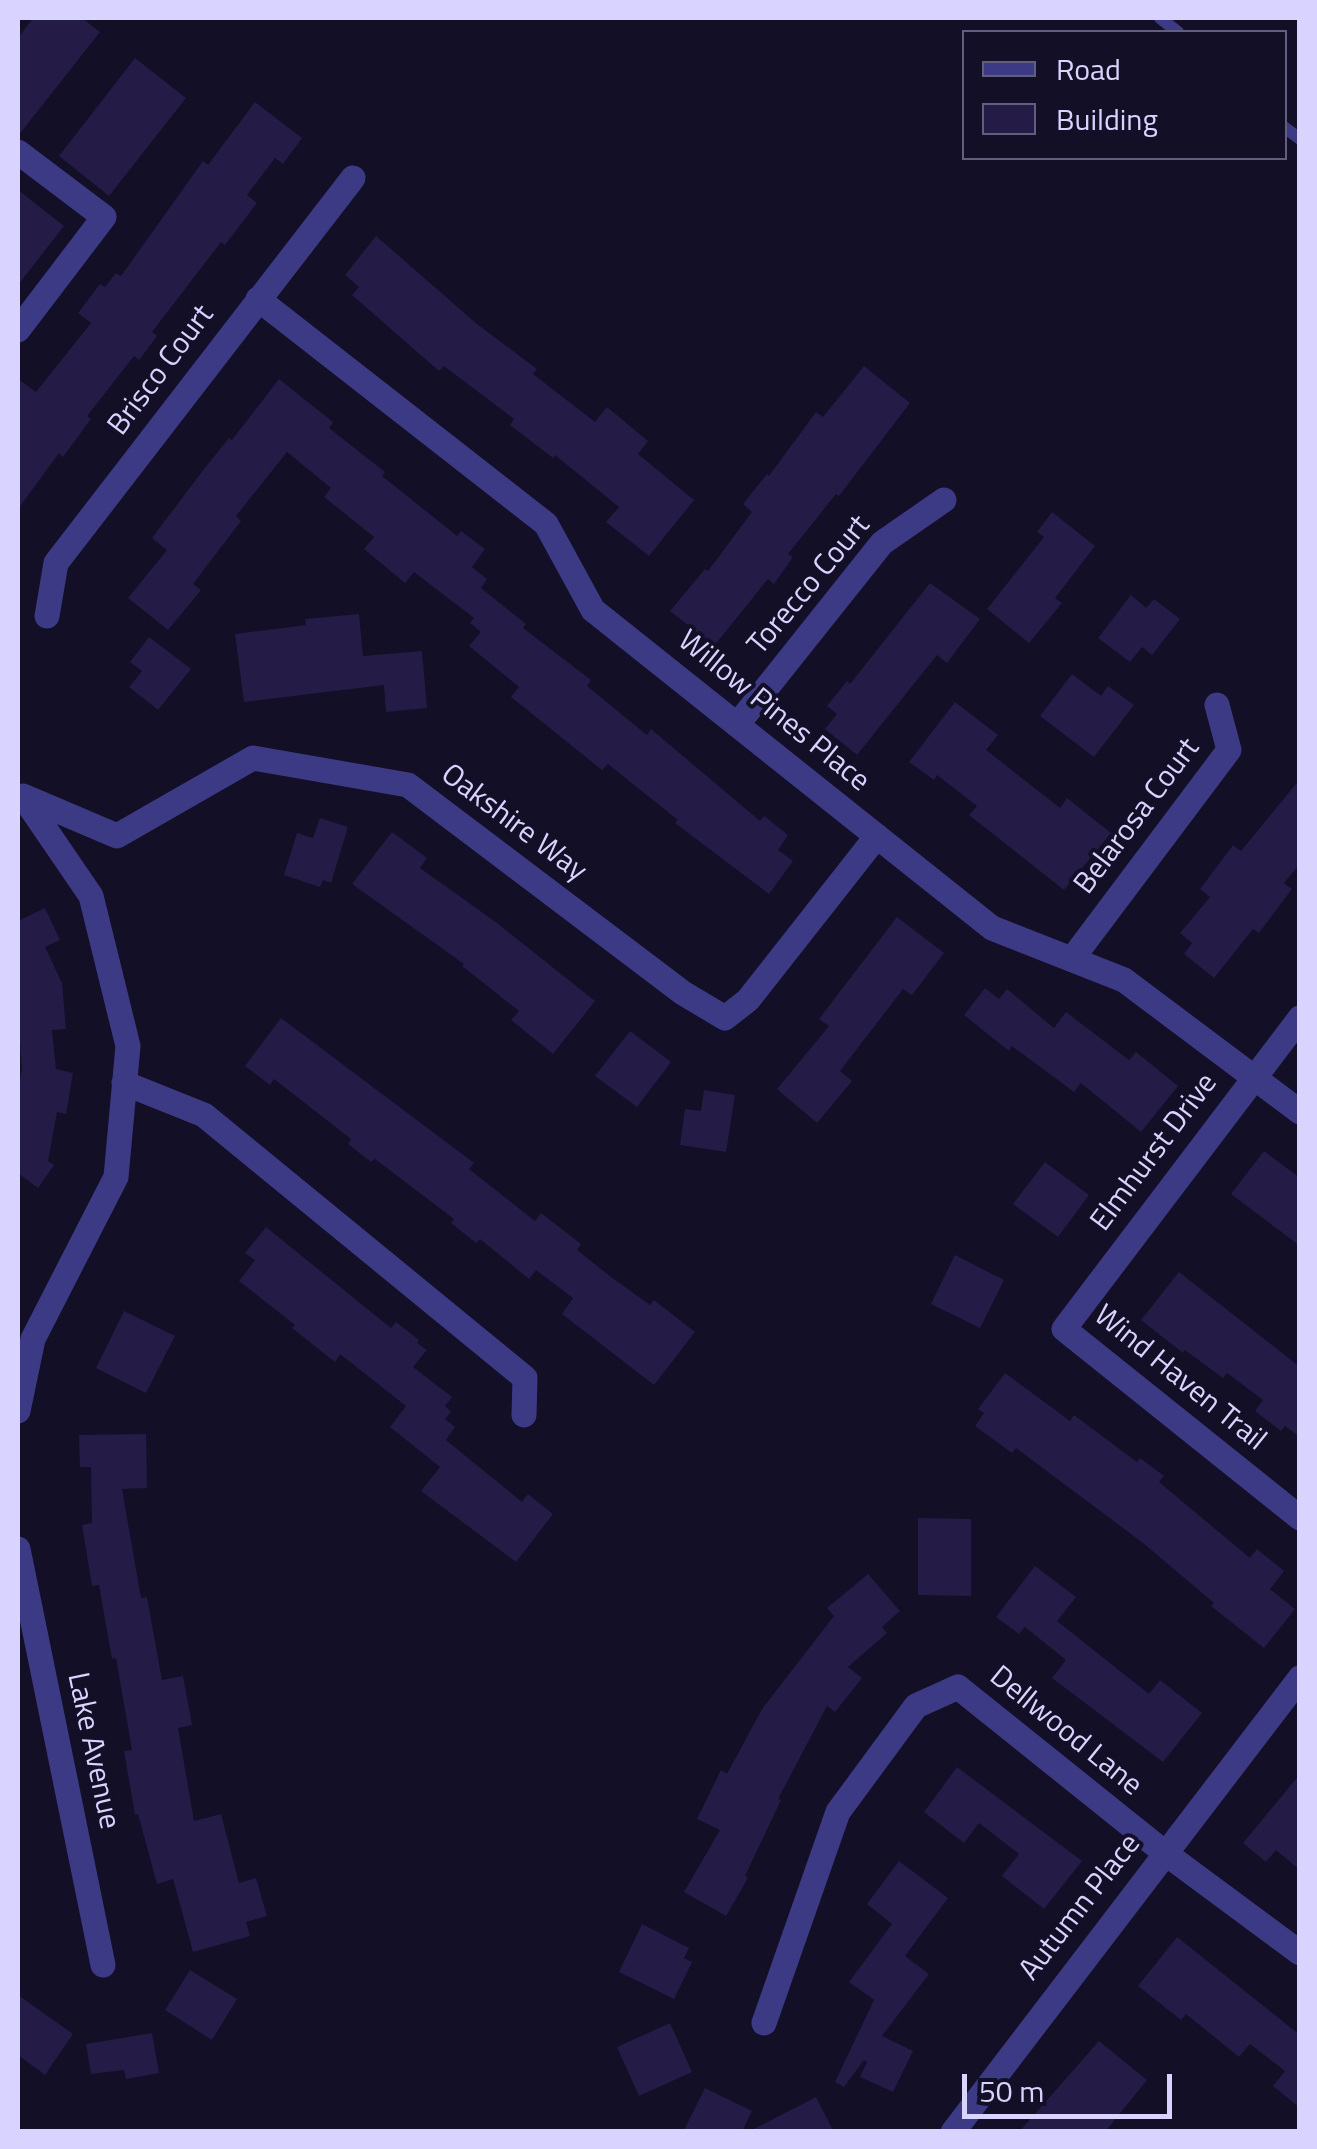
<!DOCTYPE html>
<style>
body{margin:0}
#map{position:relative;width:1317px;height:2149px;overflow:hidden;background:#130f26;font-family:"Titillium Web",sans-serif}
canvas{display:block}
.frame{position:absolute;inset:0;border:20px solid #d9d4ff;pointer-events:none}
.legend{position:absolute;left:962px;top:30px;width:325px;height:130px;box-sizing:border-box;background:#130f26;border:2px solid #625e7d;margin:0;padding:12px 18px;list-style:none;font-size:30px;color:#d9d4ff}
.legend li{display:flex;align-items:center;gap:20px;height:50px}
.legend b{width:50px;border:2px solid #625e7d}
.scale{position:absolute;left:962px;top:2074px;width:210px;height:45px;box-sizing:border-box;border:5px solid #d9d4ff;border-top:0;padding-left:12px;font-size:30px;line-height:35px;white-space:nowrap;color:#d9d4ff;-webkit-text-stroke:8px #130f26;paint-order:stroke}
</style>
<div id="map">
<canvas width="1317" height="2149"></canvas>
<div class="frame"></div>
<ul class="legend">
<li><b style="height:12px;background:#3d3a85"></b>Road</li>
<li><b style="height:28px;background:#241b47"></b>Building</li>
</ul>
<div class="scale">50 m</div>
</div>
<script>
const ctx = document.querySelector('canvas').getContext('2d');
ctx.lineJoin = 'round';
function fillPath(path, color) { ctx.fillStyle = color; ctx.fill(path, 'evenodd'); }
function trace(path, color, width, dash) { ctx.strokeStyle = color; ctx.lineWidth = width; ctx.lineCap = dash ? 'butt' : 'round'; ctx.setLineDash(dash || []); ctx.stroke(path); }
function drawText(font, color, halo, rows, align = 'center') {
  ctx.font = font + ' "Titillium Web",sans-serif'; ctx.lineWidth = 8; ctx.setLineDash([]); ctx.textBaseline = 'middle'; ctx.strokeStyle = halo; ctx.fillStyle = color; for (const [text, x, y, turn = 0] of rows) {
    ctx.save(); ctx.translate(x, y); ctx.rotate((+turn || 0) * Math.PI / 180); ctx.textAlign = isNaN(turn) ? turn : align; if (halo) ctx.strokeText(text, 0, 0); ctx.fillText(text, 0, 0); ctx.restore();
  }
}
fillPath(new Path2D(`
 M33 18H82L100 32 18 136V38Z
 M135 58 186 98 109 196 59 156Z
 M255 102 302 138 283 164 275 158 247 195 257 203 225 245 221 242 152 332 157 336 139 360 134 356 87 416 91 419 63 457 59 453 18 509V379L36 392 91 323 78 313 100 284 105 287 116 273 121 276 203 161 208 165Z
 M18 190 64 226 18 285Z
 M376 236 477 324 537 369 533 374 595 422 607 407 648 441 638 454 694 500 649 556 606 522 619 507 555 455 553 458 510 425 514 419 444 366 439 371 352 295 359 287 345 275Z
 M864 366 910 403 839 496 836 494 788 554 793 557 774 584 768 579 714 646 670 611 705 569 708 571 752 512 743 504 767 474 769 476 816 412 823 417Z
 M279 379 333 422 329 428 385 472 382 476 457 536 461 531 485 549 472 567 487 579 481 588 526 624 523 628 591 680 587 686 647 735 651 729 760 821 764 816 788 835 778 850 793 861 769 894 675 823 678 820 608 764 602 770 511 697 519 687 469 646 481 632 470 623 474 618 414 572 405 583 364 549 374 537 324 497 331 488 287 452 236 516 241 521 193 584 201 590 168 630 128 598 167 550 152 538 204 469 229 438 232 440Z
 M1052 512 1095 546 1055 598 1062 603 1029 643 987 609 1044 537 1037 532Z
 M930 583 980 619 947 663 937 655 857 755 825 729 837 714 827 706 847 681 850 684Z
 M1131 595 1146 608 1154 599 1180 619 1152 655 1142 647 1130 662 1098 638Z
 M359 614 363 656 422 651 427 708 386 712 384 685 244 702 235 634 306 625 305 619Z
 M149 637 191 669 158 710 129 687 142 671 130 662Z
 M1072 674 1101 696 1108 686 1134 705 1094 757 1040 716Z
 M955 702 998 735 986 750 1060 808 1067 798 1111 833 1064 890 969 815 977 806 937 775 934 780 909 762Z
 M1300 779V864L1284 883 1292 889 1259 933 1253 929 1214 978 1184 954 1192 943 1180 933 1210 897 1200 889 1233 845 1241 851Z
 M320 818 348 827 331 883 323 880 320 887 284 875 297 833 313 838Z
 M392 832 427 858 420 868 497 923 595 1001 553 1054 511 1020 519 1011 462 966 464 964 352 884Z
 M45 908 60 940 45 947 62 983 66 1029 52 1030 56 1069 73 1073 66 1114 57 1112 48 1161 54 1165 38 1188 18 1173V1091L22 1069 18 1017V921Z
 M897 917 944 953 912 995 903 989 840 1071 852 1081 817 1123 777 1089 829 1026 819 1019Z
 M985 988 999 999 1007 989 1054 1028 1066 1012 1129 1060 1136 1052 1178 1086 1141 1132 1081 1083 1074 1092 1012 1046 1009 1051 964 1015Z
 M281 1018 474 1163 469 1169 535 1221 541 1213 581 1244 577 1250 611 1277 650 1305 654 1300 695 1332 654 1385 562 1314 573 1298 536 1270 529 1279 480 1239 476 1243 451 1223 454 1219 375 1159 371 1162 348 1144 351 1139 274 1079 270 1085 245 1066Z
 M630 1031 671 1062 637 1107 595 1076Z
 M704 1090 735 1095 726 1152 680 1145 685 1109 701 1111Z
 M1264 1151 1300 1178V1246L1231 1194Z
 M1045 1162 1089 1195 1058 1237 1013 1204Z
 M266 1227 391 1328 396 1322 419 1340 417 1343 427 1350 413 1367 452 1397 445 1406 451 1412 445 1419 455 1427 446 1440 522 1502 528 1494 553 1514 516 1562 421 1491 440 1467 390 1427 406 1406 340 1354 335 1362 292 1328 295 1325 239 1281 255 1260 245 1253Z
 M955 1255 1004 1280 980 1328 931 1304Z
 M1179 1272 1300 1367V1437L1285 1426 1281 1431 1255 1411 1263 1400 1227 1373 1223 1378 1185 1350 1183 1353 1141 1320Z
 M124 1311 175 1336 146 1393 96 1368Z
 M1005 1373 1070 1421 1074 1415 1137 1462 1140 1458 1164 1476 1159 1482 1250 1558 1257 1549 1284 1571 1270 1589 1295 1609 1264 1648 1211 1606 1214 1603 1143 1543 1016 1448 1012 1453 975 1426 984 1413 978 1409Z
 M146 1434 147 1488 122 1489 141 1598 147 1597 162 1680 183 1676 192 1725 178 1728 194 1821 221 1814 239 1883 256 1878 267 1916 246 1922 250 1936 193 1952 173 1879 157 1884 138 1814 135 1815 124 1751 132 1750 116 1658 112 1659 99 1585 92 1586 82 1525 92 1523 91 1467H80L79 1435Z
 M918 1518 971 1519V1596L918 1595Z
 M1035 1566 1076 1597 1057 1621 1149 1694 1160 1680 1202 1713 1163 1762 1052 1678 1066 1660 1025 1627 1019 1634 996 1617Z
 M868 1574 900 1611 882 1627 887 1633 848 1667 862 1678 835 1712 827 1706 778 1799 781 1800 745 1876 748 1878 726 1916 684 1892 720 1830 697 1819 721 1770 727 1774 762 1709 834 1616 827 1608Z
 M957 1767 1082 1861 1044 1909 1002 1876 1019 1854 979 1823 964 1843 924 1812Z
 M1300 1774V1870L1276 1850 1266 1862 1243 1843Z
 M899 1861 948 1898 905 1956 929 1974 882 2036 913 2051 893 2092 860 2077 867 2062 864 2060 844 2087 835 2082 874 2000 849 1982 892 1924 867 1904Z
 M642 1924 689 1948 684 1958 692 1962 674 1999 619 1972Z
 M1177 1937 1300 2035V2108L1273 2086 1285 2071 1250 2044 1239 2057 1186 2014 1181 2020 1138 1986Z
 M190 1970 237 1999 212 2040 165 2010Z
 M18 1995 73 2034 45 2075 18 2055Z
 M670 2023 692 2072 639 2096 617 2047Z
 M152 2033 159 2073 126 2079 124 2070 91 2074 86 2044Z
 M1099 2041 1147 2080 1105 2132H1019Z
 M705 2088 752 2111 742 2132H683Z
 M816 2097 834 2132H748Z`), '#241b47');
trace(new Path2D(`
 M1160 18 1178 32
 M1284 127 1300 139`), '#3d3a85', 12);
trace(new Path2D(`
 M18 152 104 217 18 330
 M258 299 546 524 593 610 992 928 1124 980 1300 1112
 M47 616 56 563 353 178
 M737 725 882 543 944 500
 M23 796 117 836 253 758 408 785 683 993 725 1018 748 1000 877 836
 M1072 959 1229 750 1217 705
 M1300 1018 1064 1329 1300 1518
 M124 1083 204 1115 525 1378 524 1415
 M18 1411 33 1339 116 1177 128 1046 91 896 24 798
 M18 1549 103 1965
 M764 2023 838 1812 916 1706 958 1687 1165 1853 1300 1953
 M953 2132 1300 1678`), '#3d3a85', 25);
drawText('30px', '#d9d4ff', '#130f26', [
 ["Brisco Court",162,371,-53],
 ["Torecco Court",810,586,-50],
 ["Willow Pines Place",773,712,39],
 ["Belarosa Court",1138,817,-53],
 ["Oakshire Way",513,824,37],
 ["Elmhurst Drive",1155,1153,-53],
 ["Wind Haven Trail",1179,1379,39],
 ["Dellwood Lane",1065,1732,39],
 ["Lake Avenue",92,1751,78],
 ["Autumn Place",1081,1908,-52]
]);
</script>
